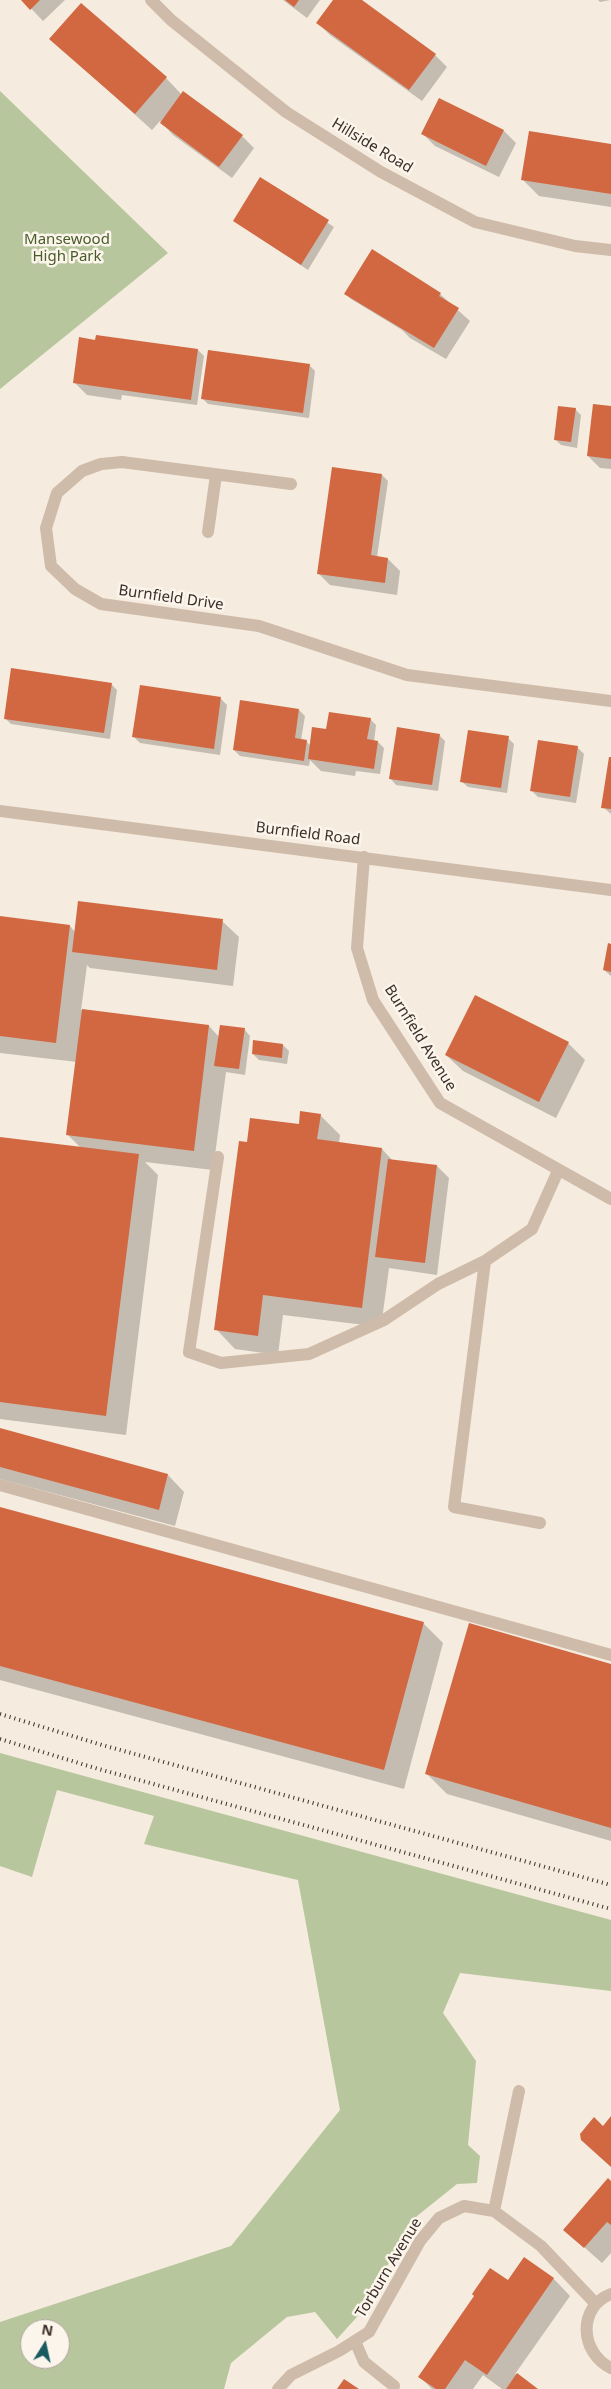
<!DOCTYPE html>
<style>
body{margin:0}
#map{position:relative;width:611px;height:2389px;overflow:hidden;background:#f5ebde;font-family:"Noto Sans",sans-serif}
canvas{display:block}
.north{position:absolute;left:20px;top:2319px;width:50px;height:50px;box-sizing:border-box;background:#fcf5ec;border:1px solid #afa69e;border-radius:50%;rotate:10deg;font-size:14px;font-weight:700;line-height:20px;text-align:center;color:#3b2f29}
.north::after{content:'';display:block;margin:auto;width:18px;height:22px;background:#1a5b61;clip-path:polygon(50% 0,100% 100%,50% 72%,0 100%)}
</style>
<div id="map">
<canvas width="611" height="2389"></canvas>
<div class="north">N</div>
</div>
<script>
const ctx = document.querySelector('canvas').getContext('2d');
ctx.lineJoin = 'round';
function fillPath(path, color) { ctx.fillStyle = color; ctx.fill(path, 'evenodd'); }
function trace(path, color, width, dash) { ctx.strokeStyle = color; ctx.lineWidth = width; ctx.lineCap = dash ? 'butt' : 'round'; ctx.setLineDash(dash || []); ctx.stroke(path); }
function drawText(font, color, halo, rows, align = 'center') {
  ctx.font = font + ' "Noto Sans",sans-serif'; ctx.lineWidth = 5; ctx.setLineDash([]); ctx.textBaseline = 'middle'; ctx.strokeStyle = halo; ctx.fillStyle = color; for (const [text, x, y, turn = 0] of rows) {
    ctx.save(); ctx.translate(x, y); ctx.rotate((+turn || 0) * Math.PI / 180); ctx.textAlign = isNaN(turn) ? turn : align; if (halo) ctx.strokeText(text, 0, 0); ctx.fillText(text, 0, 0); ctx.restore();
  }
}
fillPath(new Path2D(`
 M0 91 168 253 0 389Z
 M0 1753 611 1920V1991L460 1973 443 2013 476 2061 468 2145 480 2156 477 2183 457 2184 417 2216 356 2318 337 2339 315 2312 287 2317 231 2363 224 2389H0V2322L231 2246 340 2110 298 1880 144 1844 154 1816 57 1790 32 1877 0 1866ZM30 2329H60V2359H30Z`), '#b7c69c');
fillPath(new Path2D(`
 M23 0H65L43 21Z
 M283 0H320L307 18Z
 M335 0H359L435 55 447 67 422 101 330 35 318 23Z
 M598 0H610L600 2Z
 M51 39 166 78 182 95 184 93 242 136 254 148 232 178 173 135 160 121 152 130Z
 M440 100 504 131 516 143 499 177 435 146 423 134Z
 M611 145V207L539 196 523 180Z
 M260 179 334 227 308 270 234 221Z
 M345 293 440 294 470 321 446 359 410 338 402 330 351 299Z
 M198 350 204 356 197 405 122 395 121 400 87 395 75 383Z
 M309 365 315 371 309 418 208 404 202 398Z
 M611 407V469L600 468 588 456Z
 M575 409 581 415 577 448 561 445 555 439Z
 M382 475 388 481 377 557 388 559 400 571 397 595 330 585 318 573Z
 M111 684 117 690 110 739 11 724 5 718Z
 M221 699 227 705 220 755 140 743 134 737Z
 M299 710 305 716 301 740 306 741 311 746 327 731 370 719 376 725 374 742H378L384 748 380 774 356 771 355 776 321 771 310 760 309 766 240 756 234 750Z
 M439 735 445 741 438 791 396 785 390 778Z
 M508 738 514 744 507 793 468 787 461 781Z
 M577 747 584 754 576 803 538 797 532 791Z
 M611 759V814L603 807Z
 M0 917 70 926 75 932 222 921 239 937 233 986 90 968 87 965 81 1010 209 1026 219 1037 244 1029 250 1036 245 1075 226 1072 213 1170 145 1162 158 1175 126 1435 0 1419V1138L81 1148 68 1135 77 1062 0 1053Z
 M611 945V976L604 970Z
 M476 996 568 1043 585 1060 556 1118 463 1071 446 1055Z
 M283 1045 289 1051 287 1064 259 1060 253 1054Z
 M320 1115 340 1135 339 1143 382 1149 393 1161 437 1166 449 1178 437 1275 389 1268 381 1327 283 1315 278 1355 235 1349 216 1329 248 1143 300 1126Z
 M0 1429 168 1475 184 1492 175 1526 0 1479Z
 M0 1508 423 1623 443 1643 404 1789 0 1680Z
 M611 1665V1841L447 1794 427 1774Z
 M611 2183V2253L602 2263 565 2230Z
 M525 2259 554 2279 570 2296 515 2374 536 2389H502L483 2375 473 2389H432L420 2377 509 2282Z`), '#0003');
fillPath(new Path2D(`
 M21 0H40L30 10Z
 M285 0H299L294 7Z
 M333 0H362L436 54 409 90 316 23Z
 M81 3 167 77 135 114 49 39Z
 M183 91 243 135 219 167 160 123Z
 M439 98 504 130 486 166 421 134Z
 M529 131 611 144V194L521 180Z
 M260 177 329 220 301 265 233 221Z
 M372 249 441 293 439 296 459 308 434 348 344 294Z
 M96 335 198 349 191 400 73 383 79 337 95 340Z
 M208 350 310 364 303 413 201 399Z
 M593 404 611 406V459L587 456Z
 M558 406 576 408 571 442 554 440Z
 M332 467 382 474 371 555 388 558 385 583 317 574Z
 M11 668 112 683 104 733 4 719Z
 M140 685 221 697 214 749 132 737Z
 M240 700 299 709 295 738 307 740 304 761 233 750Z
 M329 712 371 718 367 739 378 741 374 769 308 759 312 727 326 729Z
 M397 727 440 734 432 785 389 779Z
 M468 730 509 736 501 788 460 782Z
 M538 740 578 746 570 797 530 791Z
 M609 757H611V809L601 808Z
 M78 901 223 919 217 970 72 952Z
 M0 916 70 925 56 1043 0 1036Z
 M608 943 611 944V972L603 970Z
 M475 995 569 1042 539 1102 445 1055Z
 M82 1009 209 1025 194 1151 66 1135Z
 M220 1025 245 1028 239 1069 214 1066Z
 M253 1040 283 1044 282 1058 252 1054Z
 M300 1111 321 1114 317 1139 382 1148 362 1308 263 1295 258 1336 214 1330 239 1141 247 1142 250 1118 299 1124Z
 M0 1137 139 1154 106 1416 0 1402Z
 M388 1159 437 1165 425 1263 375 1257Z
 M0 1428 168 1474 159 1510 0 1467Z
 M0 1507 424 1622 384 1770 0 1666Z
 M469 1623 611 1664V1828L425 1774Z
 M611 2116V2167L581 2140 580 2134 594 2117 603 2126Z
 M608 2178 611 2181V2225L607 2222 584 2248 563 2230Z
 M524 2257 554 2278 487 2375 465 2360 445 2389H436L418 2377 474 2296 472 2294 490 2268 508 2280Z
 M517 2373 538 2389H506Z
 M344 2379 359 2389H337Z`), '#d16841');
trace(new Path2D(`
 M218 1157 189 1352 221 1363 309 1354 384 1320 438 1284 485 1261 532 1229 558 1171
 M485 1261 454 1507 540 1523
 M0 1485 611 1655`), '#cfbba9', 12);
trace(new Path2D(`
 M151 0 171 20 286 112 381 172 475 222 575 246 611 250
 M291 484 122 462 101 464 82 471 57 493 46 528 51 566 75 589 101 604 259 626 407 675 611 701
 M208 532 216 475
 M0 811 611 890
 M364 857 357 948 373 1000 440 1103 611 1199
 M494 2211 519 2091
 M611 2294C577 2307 580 2353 611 2368
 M355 2341 364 2362 394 2386
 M278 2389 291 2375 339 2351 369 2332 420 2241 439 2218 464 2206 494 2211 541 2246 596 2304`), '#cfbba9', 12);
trace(new Path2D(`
 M0 1714 102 1745 611 1885
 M0 1739 95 1768 611 1909`), '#3b2f29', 4, [1, 4]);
drawText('15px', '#3b2f29', '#fcf5ec', [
 ["Hillside Road",372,146,31],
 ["Burnfield Drive",171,598,8],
 ["Burnfield Road",308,834,7],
 ["Burnfield Avenue",420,1038,58],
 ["Torburn Avenue",389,2268,-59]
]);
drawText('15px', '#485c2a', '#fcf5ec', [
 ["Mansewood",67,240],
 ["High Park",67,257]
]);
</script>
